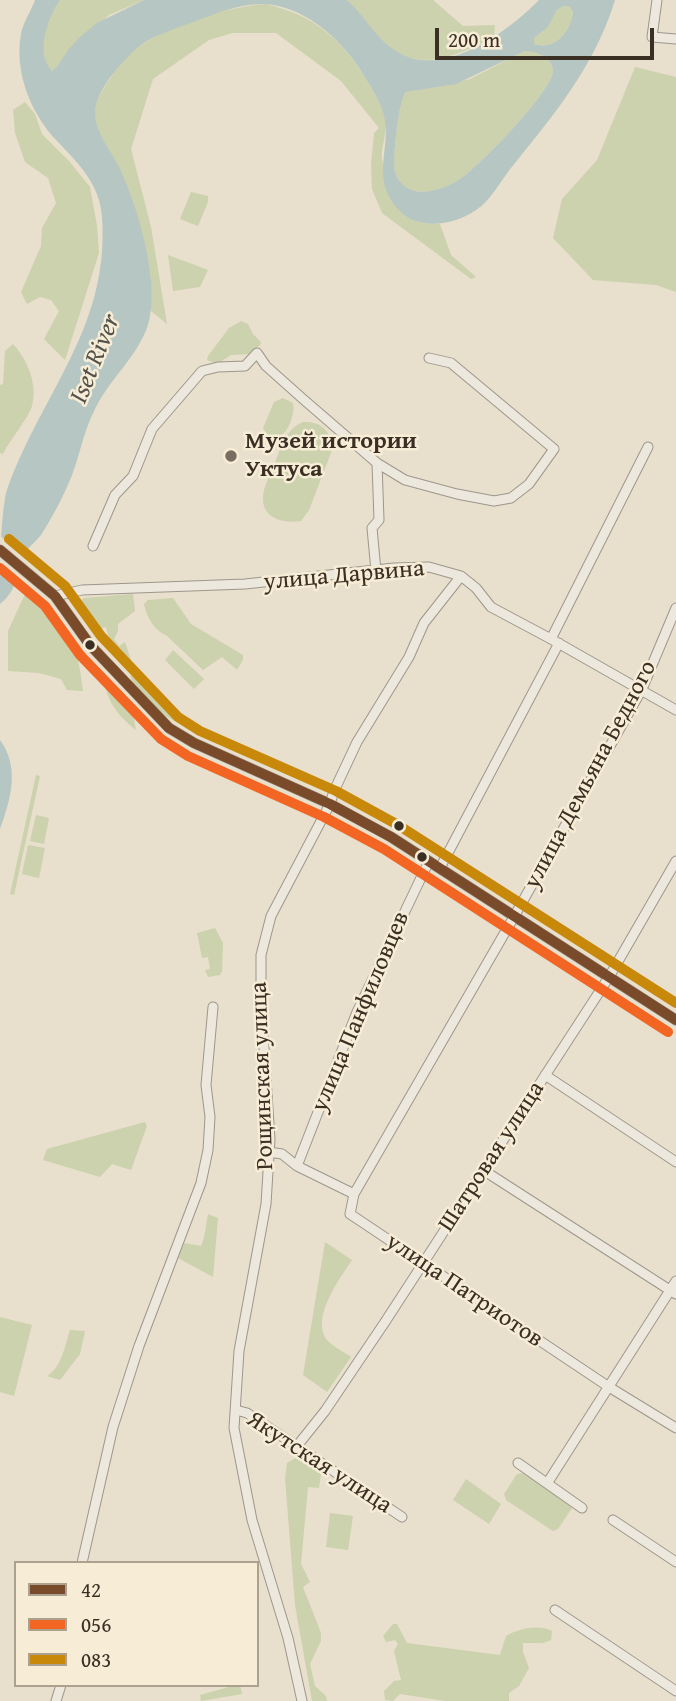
<!DOCTYPE html>
<meta charset="utf-8">
<style>
body{margin:0}
#map{position:relative;width:676px;height:1701px;overflow:hidden;background:#e8dfcc;font-family:"Gentium Book Plus",serif}
canvas{display:block}
.legend{position:absolute;left:14px;top:1561px;width:245px;height:126px;box-sizing:border-box;background:#f7edd7;border:2px solid #aca18f;margin:0;padding:9px 12px;list-style:none;font-size:21px;color:#3b2f24}
.legend li{display:flex;align-items:center;gap:14px;height:35px}
.legend b{width:35px;border:2px solid #aca18f}
.scale{position:absolute;left:435px;top:28px;width:219px;height:32px;box-sizing:border-box;border:4px solid #3b2f24;border-top:0;padding-left:9px;font-size:21px;line-height:24px;white-space:nowrap;color:#3b2f24;-webkit-text-stroke:5px #f7edd7;paint-order:stroke}
</style>
<div id="map">
<canvas width="676" height="1701"></canvas>
<ul class="legend">
<li><b style="height:9px;background:#7a4b2a"></b>42</li>
<li><b style="height:9px;background:#f26522"></b>056</li>
<li><b style="height:9px;background:#c88809"></b>083</li>
</ul>
<div class="scale">200 m</div>
</div>
<script>
const ctx = document.querySelector('canvas').getContext('2d');
ctx.lineJoin = 'round';
function fillPath(path, color) { ctx.fillStyle = color; ctx.fill(path, 'evenodd'); }
function trace(path, color, width, dash) { ctx.strokeStyle = color; ctx.lineWidth = width; ctx.lineCap = dash ? 'butt' : 'round'; ctx.setLineDash(dash || []); ctx.stroke(path); }
function drawText(font, color, halo, rows, align = 'center') {
  ctx.font = font + ' "Gentium Book Plus",serif'; ctx.lineWidth = 5; ctx.setLineDash([]); ctx.textBaseline = 'middle'; ctx.strokeStyle = halo; ctx.fillStyle = color; for (const [text, x, y, turn = 0] of rows) {
    ctx.save(); ctx.translate(x, y); ctx.rotate((+turn || 0) * Math.PI / 180); ctx.textAlign = isNaN(turn) ? turn : align; if (halo) ctx.strokeText(text, 0, 0); ctx.fillText(text, 0, 0); ctx.restore();
  }
}
fillPath(new Path2D(`
 M60 0H144L109 15 54 70H50C37 51 47 18 60 0Z
 M347 0H433L463 26 495 25 494 37C462 53 420 75 387 45 372 32 362 14 347 0Z
 M265 4C315 15 341 39 368 82 375 94 384 107 386 121 387 135 379 151 383 164 386 175 413 210 421 223L440 224 451 255 476 277 471 279 382 213 372 189 371 164 374 133 379 128 341 81 276 33H232L209 40 153 79 131 149 151 227 167 324 151 311C151 261 140 217 120 171 113 154 98 136 95 118 93 105 101 93 107 83 114 73 121 61 130 53 162 27 224 7 265 4Z
 M564 6H569L573 12C571 31 555 51 534 44V38L548 27 557 10Z
 M525 51C537 51 552 57 553 70 555 89 475 171 457 181 443 189 421 197 406 187 399 182 394 174 394 165 394 150 398 103 406 92L446 85 470 79Z
 M635 67 676 77V292L656 285 593 280 553 238 562 199 597 160Z
 M25 102 35 114 42 134 69 161 90 187 97 226 99 253 65 360 44 339 59 311 51 300 40 297 27 304 21 292 41 246 42 228 56 203 48 178 25 162 15 133 13 110Z
 M191 192 208 196V202L198 226 180 219Z
 M168 255 208 270 200 287 173 291Z
 M241 321 248 324 253 334 261 342 260 345 249 354 231 355 217 364 207 360 208 356 229 328Z
 M13 344C27 359 38 384 32 406 29 417 10 440 3 454L0 453V385L3 384 5 351Z
 M283 398 293 403C295 416 288 433 276 440L267 435 263 428 274 402Z
 M303 422C322 422 327 429 334 445L309 510 301 521C283 524 261 518 263 496 264 486 270 475 274 465 281 449 285 429 303 422Z
 M26 592C68 623 77 639 83 691L67 690 61 679 39 673 8 671V631Z
 M133 594 135 611 118 624V631L114 639 119 646 125 642 133 666 110 643 106 627 98 629 84 614 79 602 84 598Z
 M173 598 191 624 243 655V660L237 670 222 657 203 670 167 636C154 630 147 618 144 604L148 600Z
 M173 650 204 679 194 689 165 660Z
 M130 675 139 680 181 724C163 717 135 695 130 675Z
 M106 676 132 708 136 730C120 718 102 697 106 676Z
 M36 775 40 776 14 895 10 894Z
 M36 815 49 818 44 844 30 841Z
 M28 845 45 848 39 878 22 874Z
 M215 928 223 943 222 971 220 975 208 977 205 970 210 969 208 957 202 958 197 933Z
 M145 1122 147 1126 131 1170 112 1164 100 1177 43 1160 47 1149Z
 M208 1214 218 1218 213 1277 178 1258 184 1243 201 1246C205 1239 206 1224 208 1214Z
 M325 1242 352 1260C340 1278 309 1320 328 1341 334 1347 344 1352 351 1357L327 1392 303 1375Z
 M0 1317 32 1325 14 1396 0 1392Z
 M70 1330 85 1331 80 1354 60 1380 47 1376C62 1367 65 1345 70 1330Z
 M299 1456 321 1474 319 1488 308 1487 301 1564 310 1582 303 1587 321 1633V1641L310 1664 315 1686 326 1696 327 1701H312L295 1605 285 1478 287 1463Z
 M523 1473 570 1503 572 1508 558 1529 553 1531 506 1500 504 1494 517 1474Z
 M466 1479 501 1504 489 1524 453 1500Z
 M330 1513 353 1516 348 1550 326 1547Z
 M393 1624H397L407 1643 500 1655 506 1636C519 1628 540 1624 552 1631L551 1640 543 1643H523V1652L529 1668 519 1686 509 1693V1701H445L400 1694 393 1701 385 1700 384 1691 394 1681 401 1680 394 1651 398 1644 395 1640 386 1642 383 1636Z
 M236 1685H240L242 1694 201 1701 200 1695Z`), '#ccd1ae');
fillPath(new Path2D(`
 M35 0H60C48 17 35 54 52 71L57 67 68 50 80 37 97 23 144 0H347C365 16 376 39 396 51 441 81 508 32 539 0H615C595 66 553 116 511 168 500 182 491 200 476 210 455 225 419 231 400 211 370 181 390 152 385 120 382 102 370 86 361 71 340 38 303 5 262 4 240 4 217 13 196 21 179 27 161 33 145 42 127 54 95 90 95 113 95 132 112 152 120 169 136 205 147 242 151 281 152 296 152 314 147 328 135 359 109 380 95 409 82 434 79 462 67 487 60 503 51 519 41 535 37 540 31 545 27 550 16 570 20 588 0 604 0 570 0 524 6 493 40 394 110 329 102 217 100 184 78 163 57 141 31 114 14 72 21 34 23 23 31 11 35 0ZM564 6H569L573 12C571 31 555 51 534 44V38L548 27 557 10ZM525 51C536 51 552 57 553 70 555 89 475 171 457 181 443 189 420 197 406 187 399 182 394 174 394 165 394 150 398 103 406 92L456 84Z
 M0 740C20 767 11 799 0 829Z`), '#b6c6c2');
fillPath(new Path2D(`
 M0 536 29 558 21 581 0 564Z`), '#e8dfcc');
const minor = new Path2D(`
 M657 0 652 37 676 39
 M93 546 115 495 133 476 152 429 202 371 218 367 245 366 257 353 266 366 303 399 377 463 405 480 457 494 494 501 511 498 529 484 554 449 451 363 429 358
 M0 550 55 596 90 645 169 728 194 743 330 804 391 837 676 1020
 M376 571 372 528 379 520 377 463
 M55 596 82 590 245 584 394 568 429 567 461 576 476 588 491 607 551 639 676 710
 M676 608 642 689 515 915 354 1194 350 1214 609 1387 676 1428
 M551 639 648 447
 M440 868 559 643
 M545 1075 676 1162
 M269 1152 282 1154 297 1166 354 1194
 M297 1166 357 1012 429 861
 M483 1170 676 1294
 M236 1410 247 1413 402 1517
 M297 1446 325 1411 385 1322 609 977 676 861
 M518 1463 582 1508
 M548 1482 676 1281
 M613 1520 676 1562
 M82 1563 113 1427 139 1346 201 1183 208 1150 210 1117 206 1085 213 1007
 M555 1610 676 1691
 M56 1701 61 1685
 M302 1701 288 1638 252 1520 234 1428 239 1351 266 1204 270 1139 261 1002V955L271 916 330 804 334 791 357 742 409 657 424 623 461 576`);
trace(minor, '#9d968b', 11);
trace(minor, '#ece8de', 9);
trace(new Path2D(`
 M0 550 55 596 90 645 169 728 194 743 330 804 391 837 676 1020`), '#7a4b2a', 10);
trace(new Path2D(`
 M0 568 45 606 80 655 161 739 188 756 324 817 384 849 668 1032`), '#f26522', 10);
trace(new Path2D(`
 M9 539 65 586 101 636 178 717 200 731 336 791 398 825 676 1003`), '#c88809', 10);
for (const [x, y, r, color] of [
 [231,456,7,"#786d5f"],
 [90,645,6,"#3b2f24"],
 [399,826,6,"#3b2f24"],
 [422,857,6,"#3b2f24"]
]) { const dot = new Path2D(); dot.arc(x, y, r, 0, 2 * Math.PI); ctx.fillStyle = color; ctx.fill(dot); trace(dot, '#f7edd7', 2.5); }
drawText('bold 24px', '#3b2f24', '#f7edd7', [
 ["Музей истории",245,442],
 ["Уктуса",245,470]
], 'left');
drawText('24px', '#3b2f24', '#f7edd7', [
 ["улица Дарвина",344,576,-5],
 ["улица Демьяна Бедного",591,775,-62],
 ["улица Панфиловцев",361,1012,-67],
 ["Рощинская улица",263,1076,-92],
 ["Шатровая улица",492,1157,-57],
 ["улица Патриотов",464,1291,34],
 ["Якутская улица",319,1463,33]
]);
drawText('italic 26px', '#54524a', '#f7edd7', [
 ["Iset River",96,359,-68]
]);
</script>
